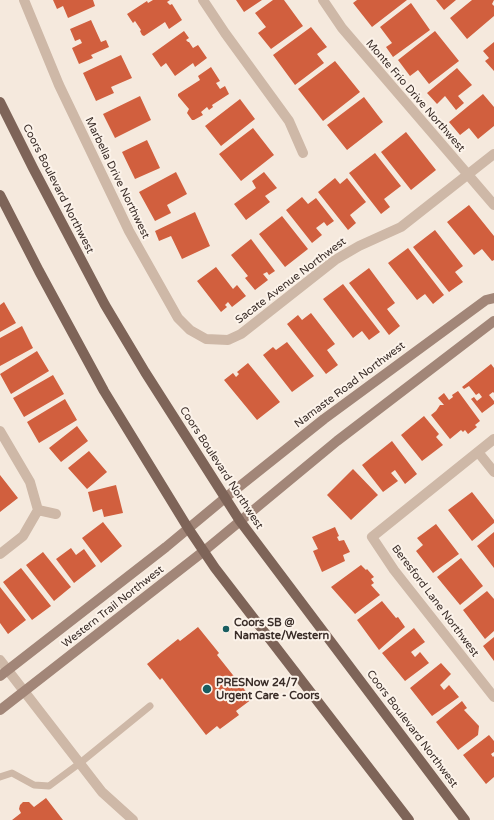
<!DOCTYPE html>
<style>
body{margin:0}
canvas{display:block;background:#f5e9dd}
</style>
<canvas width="494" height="820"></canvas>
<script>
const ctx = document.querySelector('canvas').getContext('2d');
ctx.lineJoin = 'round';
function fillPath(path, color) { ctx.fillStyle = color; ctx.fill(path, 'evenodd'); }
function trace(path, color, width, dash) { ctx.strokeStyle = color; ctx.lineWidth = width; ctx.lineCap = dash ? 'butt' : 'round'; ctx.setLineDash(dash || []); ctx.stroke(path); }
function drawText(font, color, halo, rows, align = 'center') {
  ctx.font = font + ' "Varela Round",sans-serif'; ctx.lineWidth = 4; ctx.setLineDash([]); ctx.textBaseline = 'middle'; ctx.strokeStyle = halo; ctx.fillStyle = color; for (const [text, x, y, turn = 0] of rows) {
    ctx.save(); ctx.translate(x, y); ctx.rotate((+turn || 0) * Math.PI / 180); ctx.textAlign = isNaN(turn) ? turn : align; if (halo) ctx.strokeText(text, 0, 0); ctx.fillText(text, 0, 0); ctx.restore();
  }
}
fillPath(new Path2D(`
 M53 0H93L95 6 68 18 63 6 57 9Z
 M153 0H170L167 2 170 5 172 4 182 20 169 29 165 22 144 36 142 35 140 31 141 30 135 21 133 23 127 14 147 1 148 3Z
 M236 0H262L244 12Z
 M273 0H284L303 26 271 49 258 33 266 27 255 13Z
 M357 0H407L372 27 353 3Z
 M436 0H456L444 10Z
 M472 0H494L492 4 494 6V16L467 39 450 18Z
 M411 3 430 30 393 57 386 47 392 43 380 27Z
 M91 20 101 42 106 40 109 47 91 55 93 58 79 64 72 48 82 43 80 39 75 41 70 29Z
 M311 27 327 47 317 54 324 63 295 85 273 55Z
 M184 31 189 38 186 40 188 42H189L193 48 198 45 207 58 195 67 193 63 175 76 166 63 161 67 152 54Z
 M435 31 459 61 429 84 418 70 410 76 398 60Z
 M494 42V71L485 61 489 58 483 51Z
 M121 55 132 78 111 87 114 93 96 101 83 73Z
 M335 61 360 92 323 121 298 89Z
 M211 67 220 81 216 83 220 89 225 86 229 94 212 105 213 107 209 110 207 107 201 112 203 115 194 120H192L187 113 189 109 178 96V94L200 80 198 76Z
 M457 68 472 85 458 96 464 103 456 110 445 96 437 104 427 93Z
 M483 94 494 107V126L478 139 469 128 460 135 449 122Z
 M140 96 151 120 115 138 103 114Z
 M364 97 383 122 347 150 327 125Z
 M240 99 255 119 221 146 205 126Z
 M253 128 274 155 241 181 219 154Z
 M406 132 436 170 411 190 381 152Z
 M147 140 160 168 135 179 122 152Z
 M375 153 401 186 384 199 390 207 381 214 349 173Z
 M176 172 187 194 167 205 171 213 155 221 139 192Z
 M264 172 277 188 265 196 270 202 246 220 234 204 256 188 252 181Z
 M335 178 340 184 347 178 366 202 350 215 356 223 348 230 318 192Z
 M302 197 308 204 316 198 334 221 327 226 324 222 316 228 322 235 312 243 286 210Z
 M469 205 494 236V260L492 261 482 249 474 255 447 222Z
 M195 212 210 246 182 259 171 236 159 241 155 231Z
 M282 216 308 249 285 267 259 234Z
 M435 230 463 266 455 272 463 282 449 292 413 247Z
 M251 239 275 271 269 275 267 272 263 274 268 280 255 290 245 278 248 276 231 255Z
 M408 248 444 295 433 304 425 294 417 300 388 263Z
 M216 267 233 289 237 285 246 296 232 307 228 302 225 305 227 307 221 312 197 281Z
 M369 268 395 303 387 309 400 326 389 335 349 283Z
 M343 284 380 332 369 340 362 331 353 338 323 299Z
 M4 302 16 323 0 332V305Z
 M311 313 335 344 327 350 338 365 326 374 287 324 298 315 302 320Z
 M22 326 33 348 0 366V338Z
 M287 342 314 376 292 392 263 355 273 347 276 350Z
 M37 351 49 371 11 394 0 374Z
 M248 363 280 402 257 420 224 380 233 373 236 377 239 374 237 372Z
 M491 364 494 368V393L493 392 489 395 494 401V404L482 413 471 399 474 397 477 401 482 397 479 393 476 395 469 386 464 389 462 387Z
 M53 375 64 394 24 417 13 398Z
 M458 391 480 421 475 425 477 427 468 434 465 430 463 432 461 430 450 439 431 415 436 411 440 405H444L438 398 444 393 449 400 453 397 452 395Z
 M65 399 77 420 39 443 27 422Z
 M424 416 439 434 436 437 443 445 422 461 401 435Z
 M77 426 88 441 61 462 49 448Z
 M392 441 417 474 405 484 395 470 391 473 398 481 383 492 362 465Z
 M89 451 107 472 87 489 68 468Z
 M353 469 378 495 351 520 327 495Z
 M0 475 18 498 0 512Z
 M116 485 123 513 104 517 102 509 93 512 88 492Z
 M472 492 494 520V523L472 541 448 510Z
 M103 522 122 546 101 563 82 538Z
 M436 524 459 554 433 573 416 551 423 545 417 538Z
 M335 527 339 536 337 537 339 541 344 540 350 552 343 555 345 561 322 572 313 551 318 549 312 537Z
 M494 532V568L477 546Z
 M71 548 76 555 84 549 96 566 74 583 56 559Z
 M43 552 71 587 54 601 26 565Z
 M461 558 483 586 460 605 437 577Z
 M361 565 366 570 367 569 374 577 371 579 374 583 371 585 380 595 355 614 331 587Z
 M21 568 51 606 32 620 3 582Z
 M0 587 26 620 8 634 0 623Z
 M487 591 494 599V631L485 639 463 610Z
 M382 601 396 618 398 617 405 627 379 650 357 620Z
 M198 627 219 653 217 655 252 699 236 711 239 715 220 729 217 726 206 735 162 678 160 680 147 664 178 639 180 641Z
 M414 628 425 642 411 652 415 657 420 652 429 663 405 681 382 653Z
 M494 637V661L483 646Z
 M441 663 451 674 440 685 444 690 449 685 459 697 432 716 410 688Z
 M462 701 467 708 464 710 479 726 478 735 458 750 436 722Z
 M489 735 494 741V752L491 754 493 757 494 756V777L486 784 463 755Z
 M46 798 63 820H12L21 813 19 809 20 805 23 802H29L34 807Z`), '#d15f3e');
trace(new Path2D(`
 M0 777 12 773 34 785 49 786 80 763 150 706`), '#ceb8a7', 7);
trace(new Path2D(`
 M24 0 59 85 129 231 178 318 190 330 206 339 228 340 241 334 335 260 359 246 401 227 494 154
 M203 0 225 33 289 121 303 153
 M323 0 342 28 494 205
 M0 431 30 482 38 510
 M494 439 372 537 394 570 494 697
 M478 452 494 472
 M0 554 23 536 38 510 56 514
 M0 660 102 792 133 820`), '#ceb8a7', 10);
trace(new Path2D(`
 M0 676 166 547 225 498 324 419 486 300 494 298
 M0 710 204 551 337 441 494 321`), '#a28678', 10);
trace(new Path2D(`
 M0 102 33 168 105 305 145 372 240 521 465 820
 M0 195 39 271 104 391 188 528 215 568 409 820`), '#7e6458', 10);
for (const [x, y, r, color] of [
 [226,629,4,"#195d60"],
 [207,689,5,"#195d60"]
]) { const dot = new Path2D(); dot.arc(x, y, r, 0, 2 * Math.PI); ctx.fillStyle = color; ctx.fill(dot); trace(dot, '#fcf3ea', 1.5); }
drawText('11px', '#3a2d28', '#fcf3ea', [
 ["Monte Frio Drive Northwest",415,96,49],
 ["Marbella Drive Northwest",117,178,64],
 ["Coors Boulevard Northwest",58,189,63],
 ["Sacate Avenue Northwest",291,281,-37],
 ["Namaste Road Northwest",350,385,-37],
 ["Coors Boulevard Northwest",221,468,57],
 ["Beresford Lane Northwest",435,601,53],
 ["Western Trail Northwest",113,607,-38],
 ["Coors Boulevard Northwest",412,729,53]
]);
drawText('bold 11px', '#3a2d28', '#fcf3ea', [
 ["Coors SB @",234,623],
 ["Namaste/Western",234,636],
 ["PRESNow 24/7",216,683],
 ["Urgent Care - Coors",216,696]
], 'left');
</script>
